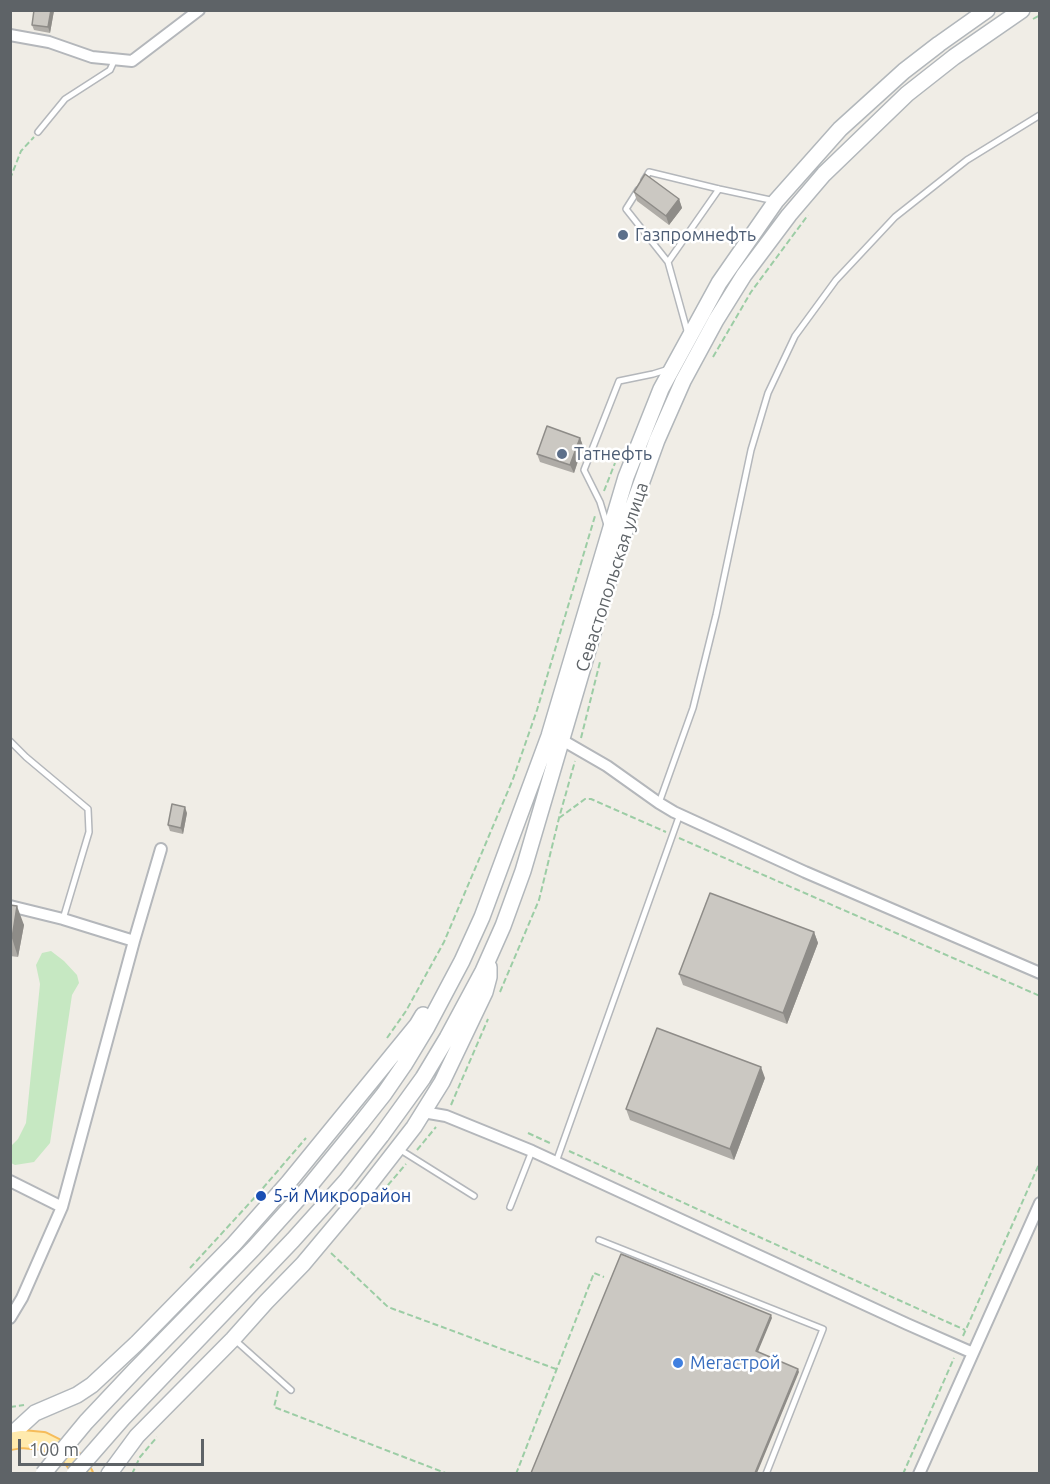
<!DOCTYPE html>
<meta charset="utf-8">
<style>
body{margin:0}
#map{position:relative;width:1050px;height:1484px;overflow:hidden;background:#f0ede6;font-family:Ubuntu,sans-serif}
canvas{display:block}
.frame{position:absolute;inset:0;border:12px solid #5e6367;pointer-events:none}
.scale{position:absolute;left:18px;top:1439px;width:186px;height:27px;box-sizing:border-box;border:3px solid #5e6367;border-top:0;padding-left:8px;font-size:18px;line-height:21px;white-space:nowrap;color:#5e6367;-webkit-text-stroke:4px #fff;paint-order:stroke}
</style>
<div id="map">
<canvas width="1050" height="1484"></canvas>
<div class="frame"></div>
<div class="scale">100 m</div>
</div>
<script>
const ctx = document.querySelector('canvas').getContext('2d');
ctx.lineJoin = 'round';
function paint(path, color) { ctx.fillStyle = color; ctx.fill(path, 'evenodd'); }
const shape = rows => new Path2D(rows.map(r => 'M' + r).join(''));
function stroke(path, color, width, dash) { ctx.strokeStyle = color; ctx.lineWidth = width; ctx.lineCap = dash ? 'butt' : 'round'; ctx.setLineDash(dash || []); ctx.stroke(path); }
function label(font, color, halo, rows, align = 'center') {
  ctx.font = font + ' Ubuntu,sans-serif'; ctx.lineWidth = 5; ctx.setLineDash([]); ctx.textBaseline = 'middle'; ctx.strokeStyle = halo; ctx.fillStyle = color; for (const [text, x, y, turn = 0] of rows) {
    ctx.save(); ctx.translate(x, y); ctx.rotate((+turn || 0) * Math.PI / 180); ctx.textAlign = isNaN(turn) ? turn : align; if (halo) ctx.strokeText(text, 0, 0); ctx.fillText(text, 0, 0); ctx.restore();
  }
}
const green = shape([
 [51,951,64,961,77,975,79,983,72,995,50,1143,34,1162,15,1165,11,1163,11,1146,18,1139,26,1123,40,984,36,965,42,953]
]);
const path = shape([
 [1033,19,1040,15],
 [10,179,21,151,34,137],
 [713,357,751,292,808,215],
 [604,491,615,463],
 [581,738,600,662],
 [559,818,585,799,591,799,666,832],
 [679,838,1040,996],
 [500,992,539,900,559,818,575,761],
 [387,1038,406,1011,444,942,513,779,537,710,595,516],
 [451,1105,488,1019],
 [528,1133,552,1144],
 [417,1150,436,1127],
 [569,1151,965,1330],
 [382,1192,406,1164],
 [331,1253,388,1307,556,1369],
 [190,1268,257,1195,306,1138],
 [963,1336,1040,1162],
 [278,1391,274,1407,448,1474],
 [10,1407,24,1405],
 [132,1474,140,1457,157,1437],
 [516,1474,594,1273,604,1277],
 [903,1474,954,1358]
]);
const lane = shape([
 [38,132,65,99,110,70,115,59],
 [644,180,649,172,719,189,775,201],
 [638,190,626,209,668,262,688,334],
 [668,262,719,189],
 [607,525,600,502,584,470,619,381,653,374,669,369],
 [10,741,26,757,88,809,89,832,63,919],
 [659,803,693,708,716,615,751,450,768,393,795,336,836,280,895,217,967,160,1040,115],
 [399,1149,474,1196],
 [556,1162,680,814],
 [510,1207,532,1151],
 [599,1240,823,1329,766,1474],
 [235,1340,291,1390]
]);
const street = shape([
 [10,35,49,42,92,57,132,61,199,10],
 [562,740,607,766,659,803,674,812,805,872,1040,973],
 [10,906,63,919,134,941],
 [423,1112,446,1116,532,1151,907,1324,973,1353],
 [10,1181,62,1207],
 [10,1318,22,1298,62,1207,134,941,161,849],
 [919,1474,1040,1203]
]);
const secondary = shape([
 [361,1123,384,1094,404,1065,427,1027,462,961,482,917,549,736,626,477,661,389,719,283,776,201,840,129,904,71,939,44,987,10],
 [381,1136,423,1078,447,1038,483,971,503,926,523,871,601,606,632,509,657,440,683,381,716,320,744,275,789,215,824,174,907,94,954,57,1022,10],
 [10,1436,35,1413,77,1395,92,1385,137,1343,234,1244,288,1183,417,1025,423,1015],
 [109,1474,137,1436,233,1339,266,1302,303,1264,365,1190,414,1127,442,1082,485,992,489,977,489,967]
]);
const primary = shape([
 [10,1441,22,1439,43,1441,63,1451,72,1458,84,1474]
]);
const secondaryBridge = shape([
 [43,1474,86,1422,135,1370,254,1248,308,1188,361,1123],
 [74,1474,123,1418,293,1240,346,1181,381,1136]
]);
const wall = shape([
 [34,10,54,10,50,33,34,30,32,25],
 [634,192,679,199,682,208,669,225,637,201],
 [580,438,583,446,574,473,540,462,537,454],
 [187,813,183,834,170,831,168,825],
 [10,905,24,925,18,957,10,956],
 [814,932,818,943,787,1024,683,985,679,974],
 [765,1078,734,1160,630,1120,626,1109]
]);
const shadedWall = shape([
 [51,10,54,11,50,33,48,27],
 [679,199,682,208,669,225,666,216],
 [580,438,583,446,574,473,570,465],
 [185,807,187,813,183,834,181,828],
 [17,906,24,925,18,957,12,938],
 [814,932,818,943,787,1024,783,1013],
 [761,1067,765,1078,734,1160,730,1149],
 [771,1315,772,1318,757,1354,756,1351],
 [798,1369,799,1372,757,1473,755,1473]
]);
const building = shape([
 [34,10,51,10,48,27,32,25,34,10],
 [645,174,679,199,666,216,634,192,645,174],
 [547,426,580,438,570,465,537,454,547,426],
 [172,804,185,807,181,828,168,825,172,804],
 [710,893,814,932,783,1013,679,974,710,893],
 [10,905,17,906,12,938,10,938,10,905],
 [657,1028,761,1067,730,1149,626,1109,657,1028],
 [621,1254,771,1315,756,1351,798,1369,755,1473,531,1473,621,1254]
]);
const markers = [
 [623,235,6,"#5c6f8a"],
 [562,454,6,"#5c6f8a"],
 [261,1196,6,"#1a4fb4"],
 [678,1363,6,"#3f7fe0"]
];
const serviceNames = [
 ["Газпромнефть",635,235],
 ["Татнефть",574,454]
];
const streetNames = [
 ["Севастопольская улица",612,577,-72]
];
const transitNames = [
 ["5-й Микрорайон",273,1196]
];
const shopNames = [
 ["Мегастрой",690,1363]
];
paint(green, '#c6e8c2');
stroke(lane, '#b4b7bb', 8);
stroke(street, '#b4b7bb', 14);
stroke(secondary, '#b2b7bb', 18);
stroke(primary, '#f6bc5a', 20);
stroke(path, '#9ccda5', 2, [6, 3]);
stroke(lane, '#fff', 5);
stroke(street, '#fff', 10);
stroke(secondary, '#fff', 15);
stroke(primary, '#ffeaad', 16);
stroke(secondaryBridge, '#b2b7bb', 18, []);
stroke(secondaryBridge, '#fff', 15);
paint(wall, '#afaca7');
paint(shadedWall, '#8e8c88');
paint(building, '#cbc8c2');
stroke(building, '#8e8c88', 1.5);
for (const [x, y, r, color] of markers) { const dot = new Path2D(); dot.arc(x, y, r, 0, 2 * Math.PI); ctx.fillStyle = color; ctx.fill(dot); stroke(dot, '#fff', 2); }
label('18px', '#4e5e75', '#fff', serviceNames, 'left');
label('18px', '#5e6367', '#fff', streetNames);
label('18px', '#164399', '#fff', transitNames, 'left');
label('18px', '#366cbe', '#fff', shopNames, 'left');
</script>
